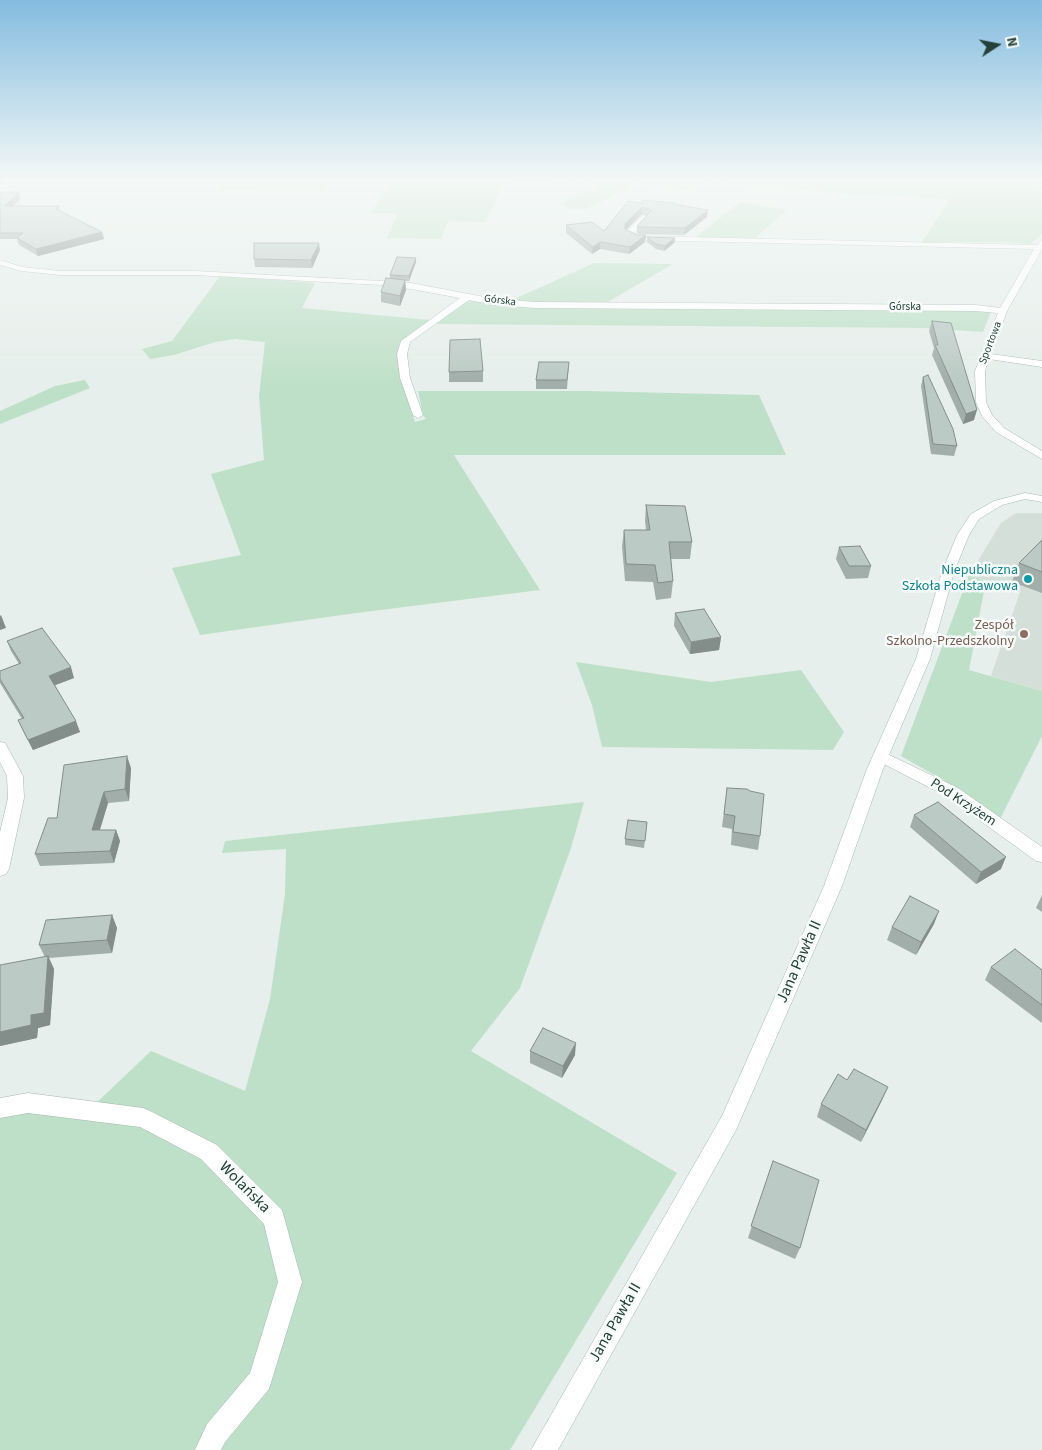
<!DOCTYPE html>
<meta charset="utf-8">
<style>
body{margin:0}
#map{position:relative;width:1042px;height:1450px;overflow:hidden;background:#e6efeb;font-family:"Source Sans 3",sans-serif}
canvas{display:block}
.north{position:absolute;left:972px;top:20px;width:50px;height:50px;-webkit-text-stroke:4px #f7fbf9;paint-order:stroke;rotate:79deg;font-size:14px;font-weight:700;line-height:20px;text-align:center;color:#24423a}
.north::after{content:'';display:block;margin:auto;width:18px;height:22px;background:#24423a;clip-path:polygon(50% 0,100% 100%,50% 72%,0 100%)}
</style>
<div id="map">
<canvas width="1042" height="1450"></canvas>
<div class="north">N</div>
</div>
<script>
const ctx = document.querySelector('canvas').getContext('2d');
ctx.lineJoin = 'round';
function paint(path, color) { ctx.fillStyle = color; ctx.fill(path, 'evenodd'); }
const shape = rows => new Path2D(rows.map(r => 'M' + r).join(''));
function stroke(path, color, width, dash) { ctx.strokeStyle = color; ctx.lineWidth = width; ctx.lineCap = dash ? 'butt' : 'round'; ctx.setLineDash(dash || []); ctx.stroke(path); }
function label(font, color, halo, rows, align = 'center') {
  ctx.font = font + ' "Source Sans 3",sans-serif'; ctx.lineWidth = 5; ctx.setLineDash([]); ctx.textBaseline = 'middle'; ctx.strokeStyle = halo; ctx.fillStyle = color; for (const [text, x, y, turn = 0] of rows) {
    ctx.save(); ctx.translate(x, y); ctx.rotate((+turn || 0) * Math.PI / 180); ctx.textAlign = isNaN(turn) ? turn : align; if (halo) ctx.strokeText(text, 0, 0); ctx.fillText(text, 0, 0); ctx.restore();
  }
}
const built = shape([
 [1016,513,1042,513,1042,691,991,676,1020,592,969,575,1001,523]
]);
const green = shape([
 [225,180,330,180,325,189,220,190],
 [391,180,994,180,1042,186,1042,234,1030,244,1005,242,922,242,949,200,903,196,854,195,703,180,686,190,635,181,617,194,586,209,570,209,563,205,567,199,595,187,598,183,565,180,501,181,495,204,484,222,448,221,441,239,387,238,398,213,371,213],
 [740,202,787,210,754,239,696,237],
 [594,263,673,264,606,303,550,303,510,301],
 [220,276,315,283,302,308,430,320,399,345,403,385,415,422,426,419,423,415,418,391,587,391,759,395,786,455,454,455,540,590,349,614,200,635,172,568,241,555,211,474,264,460,259,396,265,342,235,339,215,342,174,355,150,359,142,349,172,341],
 [475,301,501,305,979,310,991,312,983,332,923,328,436,324,465,302],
 [85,380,90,388,0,424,0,411,55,386],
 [969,575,986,581,969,670,1042,691,1042,736,1000,819,945,781,901,756],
 [576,662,711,682,801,670,844,732,833,750,602,747,592,705],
 [584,802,571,848,520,988,471,1051,677,1173,510,1450,0,1450,0,1112,91,1108,151,1051,245,1091,270,999,285,894,286,849,222,853,225,841]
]);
const street = shape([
 [643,215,650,217,634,233,638,236,1037,245,1042,240,1042,249,1007,311,991,354,1042,361,1042,367,989,359,985,371,986,402,992,415,1004,428,1042,451,1042,459,996,432,982,416,976,402,975,371,998,313,976,311,535,308,495,305,469,300,410,342,407,354,410,378,423,415,418,418,413,415,400,378,397,354,401,341,460,298,411,289,381,285,195,275,60,275,21,271,0,265,0,260,22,267,60,271,195,271,381,281,411,283,495,299,535,302,976,305,1000,308,1034,249,637,240,626,236,626,232,643,215],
 [0,742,5,743,23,776,24,798,9,869,6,874,0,876,0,832,8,798,7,776,0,762,0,742],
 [881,751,958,788,1042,847,1042,862,1036,861,946,796,876,760,873,756,876,752,881,751],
 [28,1093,143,1108,150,1111,217,1145,282,1210,302,1282,269,1389,225,1442,221,1450,195,1450,207,1424,250,1373,278,1282,264,1224,201,1159,140,1127,28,1113,0,1118,0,1098,28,1093]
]);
const secondary = shape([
 [1025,493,1042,496,1042,502,1025,499,1002,505,979,519,969,535,954,572,930,659,883,769,842,886,736,1130,558,1450,531,1450,722,1116,824,886,867,769,916,659,942,572,957,535,971,514,994,501,1025,493]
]);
const wall = shape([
 [0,192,19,192,20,199,13,206,59,206,60,212,102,232,104,239,38,256,19,245,17,239,0,239],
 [641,203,674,203,674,204,707,217,684,235,639,234,637,233,637,226,647,216,642,214,626,230,637,235,646,235,645,242,629,254,600,249,592,254,566,233,566,225,604,231],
 [647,237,675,238,674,243,664,251,656,249,647,242],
 [320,250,312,268,255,267,254,259],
 [416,262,409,281,405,281,406,290,400,306,381,302,381,292,390,278,390,275],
 [932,321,974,420,963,424,932,355,934,348,929,331],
 [569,362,567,389,536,389,536,380],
 [483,371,483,382,449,382,449,372],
 [923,377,957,446,954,456,931,454,921,386],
 [646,505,692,542,690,559,671,559,673,581,671,598,656,600,653,582,625,581,622,546,624,530,646,530,645,521],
 [1042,540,1042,593,1012,582,1019,563],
 [839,547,871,566,868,578,846,579,836,559],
 [675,613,721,637,719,650,690,654,674,626],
 [7,641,74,678,55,685,80,732,33,750,23,731,18,720,22,719,0,683,0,671,19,664,11,651],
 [131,768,129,801,108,803,100,830,116,830,120,841,114,863,40,866,35,854,57,818],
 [727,788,760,836,758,850,731,845,732,829,722,827],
 [914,815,1001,869,976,884,910,827],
 [647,822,644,848,625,845,625,839],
 [1042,895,1042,912,1036,908],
 [112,915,117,928,112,953,49,958,54,969,50,1025,38,1028,37,1038,0,1046,45,957,39,945],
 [934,924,916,955,887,940,892,927],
 [991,967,1042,970,1042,1023,985,980],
 [530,1051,575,1055,562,1078,530,1063],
 [847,1080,888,1087,882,1100,861,1142,817,1117,821,1104],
 [773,1161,800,1248,795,1259,748,1238]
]);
const shadedWall = shape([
 [0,180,7,180,7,181,0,186],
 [19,192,20,199,7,212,5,206],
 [642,207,642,214,625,231,625,224],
 [708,210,707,217,684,235,685,228],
 [102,232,104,239,38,256,36,249],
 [646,235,645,242,629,254,630,247],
 [675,238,674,243,664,251,665,246],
 [600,242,600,249,592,254,593,247],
 [319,243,320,250,312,268,311,260],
 [416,258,416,262,409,281,409,276],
 [405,280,406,290,400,306,400,296],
 [977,410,974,420,963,424,966,414],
 [1,615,6,628,0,630,0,616],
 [721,637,719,650,690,654,691,642],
 [71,667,74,678,53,686,49,676],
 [76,721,80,732,33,750,28,740],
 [127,756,131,768,129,801,125,789],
 [104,792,108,803,96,842,92,830],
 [116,830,120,841,114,863,110,851],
 [1006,857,1001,869,976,884,981,872],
 [939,911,934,924,916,955,921,942],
 [112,915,117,928,112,953,107,940],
 [48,956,54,969,50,1025,38,1028,37,1038,0,1046,0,1032,31,1015],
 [576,1043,575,1055,562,1078,563,1066],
 [888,1087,882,1100,861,1142,866,1130]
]);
const building = shape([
 [0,192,19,192,5,206,59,206,56,209,102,232,36,249,17,238,23,233,0,233,0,192],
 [643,200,674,203,673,204,708,210,685,228,639,227,637,226,652,210,642,207,625,224,625,229,637,235,646,235,630,247,600,242,593,247,566,225,592,222,604,231,628,201,641,203,643,200],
 [647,237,675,238,665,246,656,244,647,237],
 [254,243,319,243,311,260,254,259,254,243],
 [397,257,416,258,409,276,390,275,397,257],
 [386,278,405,280,400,296,381,292,386,278],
 [932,321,951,323,977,410,966,414,935,345,938,345,932,321],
 [480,339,483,371,449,372,450,340,480,339],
 [539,362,569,362,567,380,536,380,539,362],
 [928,375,953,429,957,446,933,444,923,377,928,375],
 [646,505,685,506,692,542,669,542,673,581,658,583,655,565,626,564,624,530,650,530,646,505],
 [1042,540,1042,572,1019,563,1042,540],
 [860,546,871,566,849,566,839,547,860,546],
 [704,609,721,637,691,642,675,613,704,609],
 [42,628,71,667,49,676,76,721,28,740,18,720,24,718,0,679,0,671,21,663,7,641,42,628],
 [127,756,125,789,104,792,92,830,116,830,110,851,35,854,48,818,57,818,64,765,127,756],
 [727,788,747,789,750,791,764,794,760,836,733,832,735,816,724,814,727,788],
 [938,802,1006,857,981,872,914,815,938,802],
 [628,820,647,822,645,841,625,839,628,820],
 [910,896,939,911,921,942,892,927,910,896],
 [112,915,107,940,39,945,46,920,112,915],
 [1015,949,1042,970,1042,1005,991,967,1015,949],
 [48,956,44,1013,31,1015,31,1025,0,1032,0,965,48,956],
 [543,1028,576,1043,563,1066,530,1051,543,1028],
 [854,1069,888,1087,866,1130,821,1104,838,1074,847,1080,854,1069],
 [773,1161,819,1180,800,1248,751,1226,773,1161]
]);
const markers = [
 [1028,579,5,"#0f9aa8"],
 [1024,634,5,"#8d6e63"]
];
const farStreetnames = [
 ["Górska",500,301,7],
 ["Górska",905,308],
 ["Sportowa",991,343,-69]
];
const cultureNames = [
 ["Niepubliczna",1018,571],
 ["Szkoła Podstawowa",1018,587]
];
const educationNames = [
 ["Zespół",1014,626],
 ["Szkolno-Przedszkolny",1014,642]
];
const streetNames = [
 ["Pod Krzyżem",963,803,33]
];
const nearStreetnames = [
 ["Jana Pawła II",800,962,-66],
 ["Wolańska",244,1188,45],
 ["Jana Pawła II",616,1323,-60]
];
paint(built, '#d4dfda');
paint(green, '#bfe0c8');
stroke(street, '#a8b8b2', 1);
stroke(secondary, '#a4bbb3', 1);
paint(street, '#fff');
paint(secondary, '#fff');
paint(wall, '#a1aea9');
paint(shadedWall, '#838d89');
paint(building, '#bbcac4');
stroke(building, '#838d89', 1);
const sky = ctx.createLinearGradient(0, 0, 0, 383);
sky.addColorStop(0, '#84bce0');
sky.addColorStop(0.47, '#f4f8f6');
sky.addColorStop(1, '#f4f8f600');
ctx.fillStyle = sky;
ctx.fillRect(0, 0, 1042, 383);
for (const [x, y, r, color] of markers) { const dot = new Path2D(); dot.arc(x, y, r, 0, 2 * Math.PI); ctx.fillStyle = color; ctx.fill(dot); stroke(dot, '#f7fbf9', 2); }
label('11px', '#24423a', '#f7fbf9', farStreetnames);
label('14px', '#0d838f', '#f7fbf9', cultureNames, 'right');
label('14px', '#785e54', '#f7fbf9', educationNames, 'right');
label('14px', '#24423a', '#f7fbf9', streetNames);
label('16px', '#24423a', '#f7fbf9', nearStreetnames);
</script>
